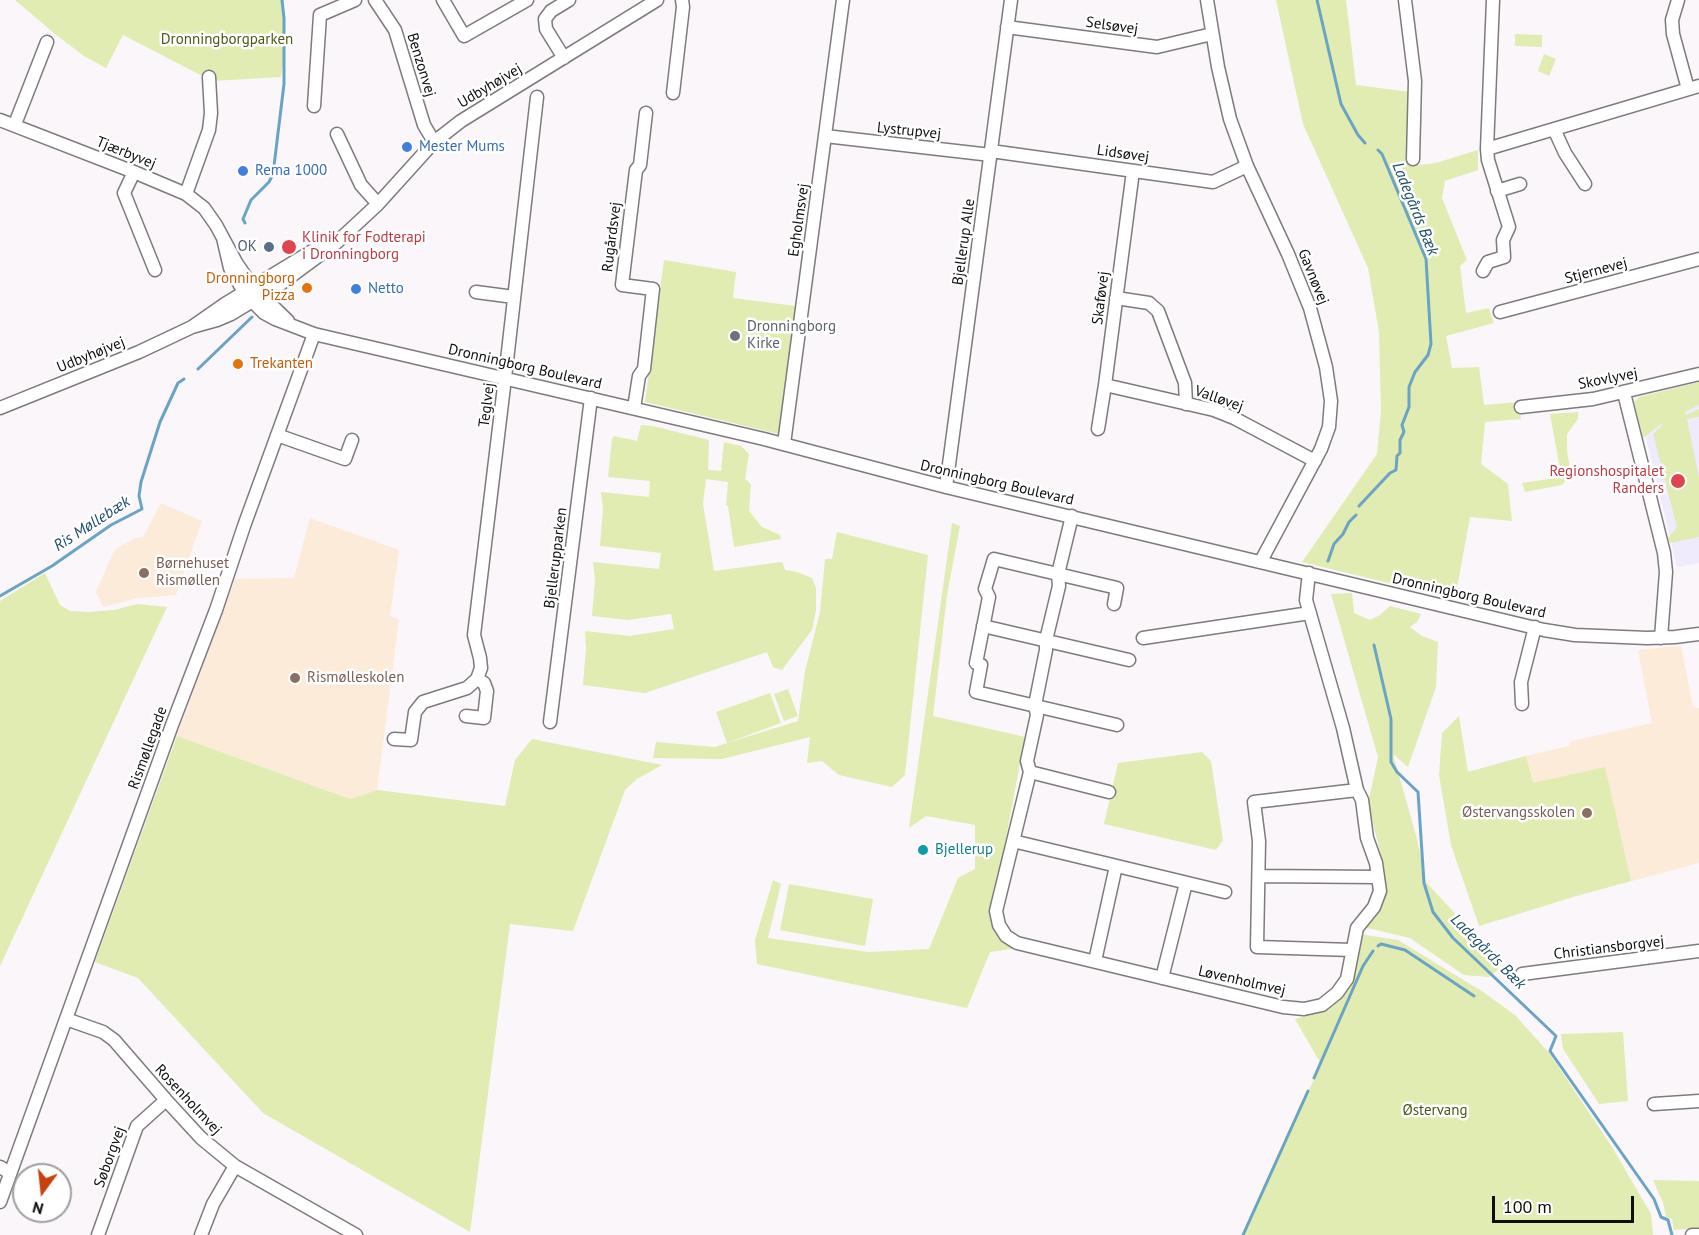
<!DOCTYPE html>
<meta charset="utf-8">
<style>
body{margin:0}
#map{position:relative;width:1699px;height:1235px;overflow:hidden;background:#faf6fa;font-family:"PT Sans",sans-serif}
canvas{display:block}
.north{position:absolute;left:12px;top:1163px;width:60px;height:60px;box-sizing:border-box;background:#fff;border:2px solid #9f9f9f;border-radius:50%;rotate:195deg;font-size:16px;font-weight:700;line-height:24px;text-align:center;color:#0f0e0f}
.north::after{content:'';display:block;margin:auto;width:21px;height:27px;background:#c9420c;clip-path:polygon(50% 0,100% 100%,50% 72%,0 100%)}
.scale{position:absolute;left:1492px;top:1196px;width:142px;height:27px;box-sizing:border-box;border:3px solid #0f0e0f;border-top:0;padding-left:8px;font-size:18px;line-height:21px;white-space:nowrap;color:#0f0e0f;-webkit-text-stroke:4px #fff;paint-order:stroke}
</style>
<div id="map">
<canvas width="1699" height="1235"></canvas>
<div class="north">N</div>
<div class="scale">100 m</div>
</div>
<script>
const ctx = document.querySelector('canvas').getContext('2d');
ctx.lineJoin = 'round';
function paint(path, color) { ctx.fillStyle = color; ctx.fill(path, 'evenodd'); }
const shape = rows => new Path2D(rows.map(r => 'M' + r).join(''));
function stroke(path, color, width, dash) { ctx.strokeStyle = color; ctx.lineWidth = width; ctx.lineCap = dash ? 'butt' : 'round'; ctx.setLineDash(dash || []); ctx.stroke(path); }
function label(font, color, halo, rows, align = 'center') {
  ctx.font = font + ' "PT Sans",sans-serif'; ctx.lineWidth = 5; ctx.setLineDash([]); ctx.textBaseline = 'middle'; ctx.strokeStyle = halo; ctx.fillStyle = color; for (const [text, x, y, turn = 0] of rows) {
    ctx.save(); ctx.translate(x, y); ctx.rotate((+turn || 0) * Math.PI / 180); ctx.textAlign = isNaN(turn) ? turn : align; if (halo) ctx.strokeText(text, 0, 0); ctx.fillText(text, 0, 0); ctx.restore();
  }
}
const education = shape([
 [161,503,202,521,176,595,138,598,103,607,96,592,113,553,117,548,124,544,136,538,143,537],
 [310,518,399,550,390,616,399,619,377,790,350,799,177,736,235,579,294,578],
 [1681,646,1693,707,1699,708,1699,863,1576,896,1500,920,1467,772,1526,756,1569,746,1572,741,1652,723,1638,650]
]);
const medical = shape([
 [1699,385,1699,563,1677,567,1637,400]
]);
const green = shape([
 [15,0,282,0,286,45,281,77,212,81,123,35,106,68,84,56,55,34],
 [1276,0,1346,0,1356,85,1410,92,1410,166,1436,163,1478,150,1478,170,1445,181,1442,198,1467,260,1460,266,1466,313,1489,308,1494,323,1446,336,1452,368,1479,367,1484,405,1519,402,1521,419,1485,422,1481,464,1508,484,1512,521,1470,517,1455,599,1302,562,1377,454,1381,411,1379,332,1368,268,1303,124],
 [1515,34,1542,35,1542,47,1515,46],
 [1544,54,1556,59,1549,76,1538,71],
 [664,260,736,272,733,298,796,306,779,434,645,402],
 [1699,382,1699,405,1685,412,1686,415,1699,409,1699,417,1687,419,1699,478,1699,537,1670,543,1668,538,1677,527,1653,434,1663,425,1661,424,1643,438,1634,402,1639,397],
 [1578,412,1578,419,1567,434,1567,451,1571,474,1562,485,1525,492,1522,483,1556,478,1561,475,1550,414],
 [641,425,653,426,709,440,708,470,721,471,724,442,741,446,749,454,745,479,751,484,749,511,762,527,780,535,781,539,734,547,728,506,726,506,728,482,706,479,703,504,714,571,782,562,785,570,797,572,812,578,816,588,816,610,812,630,782,670,773,667,767,652,645,693,583,685,586,648,585,631,630,636,674,629,671,614,628,620,592,616,595,579,593,562,659,569,661,553,600,546,603,509,601,492,649,497,650,481,608,477,612,439,614,436,637,441],
 [952,523,960,526,947,595,933,716,1025,737,992,912,1017,948,990,952,967,1008,757,964,755,940,773,880,781,884,768,938,868,952,929,949,958,878,975,869,975,825,926,816,909,828],
 [837,532,928,555,905,775,892,787,839,775,822,761,807,763,810,737,722,759,653,758,656,742,715,747,727,743,716,712,770,693,781,723,727,743,798,721,805,671,820,612,825,559,832,559],
 [45,573,60,605,70,611,88,612,114,610,137,604,167,607,0,966,0,601],
 [1352,593,1354,613,1370,620,1380,615,1390,606,1421,614,1417,622,1410,627,1422,636,1438,642,1436,687,1408,767,1393,754,1417,839,1426,882,1496,958,1498,970,1489,977,1464,975,1410,938,1363,927,1384,895,1382,859,1368,804,1378,757,1331,594],
 [788,689,798,716,784,721,774,694],
 [1459,716,1468,772,1526,756,1533,783,1605,767,1631,881,1576,896,1479,926,1451,845,1439,775,1442,733],
 [177,736,350,799,377,790,505,806,515,760,532,739,662,765,637,779,625,790,573,931,510,924,470,1232,263,1113,138,978,95,962],
 [1202,752,1211,761,1223,840,1216,850,1104,824,1118,763],
 [789,884,873,899,865,946,780,930],
 [1359,934,1398,940,1483,992,1515,1015,1550,1054,1612,1147,1651,1214,1653,1235,1242,1235,1321,1064,1295,1019,1324,1011,1340,999,1352,982],
 [1623,1032,1628,1101,1599,1104,1563,1049,1561,1034],
 [1653,1180,1699,1181,1699,1228,1674,1230,1672,1219,1666,1217,1663,1203]
]);
const stream = shape([
 [1317,0,1341,104,1358,135,1365,143],
 [245,223,243,219,251,200,269,182,273,174,284,84,284,18,282,0],
 [198,369,252,317],
 [1359,506,1390,473,1396,470,1397,456,1400,453,1400,440,1404,432,1402,425,1409,407,1409,387,1415,372,1428,355,1431,344,1426,259,1382,154,1378,150],
 [1328,561,1334,544,1343,534,1349,522,1356,515],
 [0,596,52,566,111,525,142,509,139,496,141,482,160,422,178,383,184,379],
 [1374,645,1391,719,1391,762,1397,772,1418,792,1424,883,1433,912,1453,938,1556,1036,1550,1051,1654,1199,1661,1217,1668,1220,1672,1235],
 [1378,946,1381,944,1405,950,1474,996],
 [1314,1078,1363,966,1373,951],
 [1243,1235,1308,1091]
]);
const minor = shape([
 [375,0,395,30,424,125,434,142],
 [443,0,464,36,527,0],
 [1207,0,1218,67,1230,119,1247,166,1288,254,1310,308,1326,367,1331,401,1329,427,1321,449,1261,561],
 [1405,0,1415,81,1413,159],
 [1678,0,1672,20,1673,34,1688,89],
 [1007,27,1157,47,1212,34],
 [564,58,546,29,545,19,551,11,569,0],
 [673,93,683,7,682,0],
 [314,106,320,15,355,0],
 [0,120,134,172,186,194,204,208,216,225,237,264,253,287,288,321],
 [15,124,47,42],
 [1554,129,1565,153,1585,184],
 [337,134,361,185,378,204],
 [825,136,991,155],
 [1487,149,1493,0],
 [991,151,1213,182,1247,166],
 [134,172,124,193,155,270],
 [1497,191,1520,184],
 [186,194,209,130,211,113,209,77],
 [223,238,230,268,244,292,252,301,264,313,275,319,314,334,764,439,946,487,1544,630,1575,635,1647,638,1675,637,1699,634],
 [1483,271,1488,262,1504,257,1503,240,1509,227,1488,160,1487,149,1699,86],
 [476,292,514,297],
 [1116,298,1149,303,1158,311,1185,383,1186,404],
 [1500,312,1699,259],
 [192,327,217,320,231,314,282,283,336,243,378,204,434,142,461,121,657,0],
 [1105,385,1214,410,1234,418,1315,461],
 [1624,393,1664,553,1666,572,1661,638],
 [1521,407,1593,399,1699,374],
 [0,408,139,352,192,327,225,304,327,242],
 [634,408,639,376,644,369,653,289,622,285,636,170,640,165,646,113],
 [1098,429,1105,385,1133,171],
 [277,435,345,459,352,440],
 [784,444,843,0],
 [946,487,1011,0],
 [1072,516,1058,574,1059,586,1046,640,1046,650,1035,705,1037,715,1027,761,1030,772,996,911,999,925,1006,936,1017,943,1283,1007,1304,1009,1322,1005,1337,993,1347,979,1357,928,1374,907,1380,891,1376,863,1367,838,1362,800,1357,790,1343,728,1306,600,1309,573],
 [1114,604,1117,588,994,559,985,589,989,597,976,663,981,665,976,692,1117,725],
 [983,626,1129,660],
 [1143,638,1310,613],
 [1522,704,1521,682,1535,627],
 [466,716,484,718,487,691,484,683,477,679],
 [550,722,591,398],
 [394,739,411,740,415,712,423,702,467,688,477,679,481,668,480,658,474,635,505,378,537,97],
 [1030,772,1109,792],
 [1013,841,1225,892],
 [1259,876,1378,877],
 [1352,950,1257,947,1259,841,1254,802,1357,790],
 [1095,961,1116,866],
 [1522,974,1699,951],
 [1162,978,1186,883],
 [66,1019,103,1032,114,1040,166,1100,201,1138,235,1166,356,1235],
 [1654,1104,1699,1101],
 [0,1167,10,1173],
 [0,1202,172,725,216,610,244,526,314,334],
 [98,1235,137,1126,166,1100],
 [201,1235,213,1204,235,1166],
 [1692,1235,1699,1235]
]);
const markers = [
 [407,147,6,"#3f7fe0"],
 [243,171,6,"#3f7fe0"],
 [269,247,6,"#5c6f8a"],
 [289,247,8,"#e0444e"],
 [307,288,6,"#e8710a"],
 [356,289,6,"#3f7fe0"],
 [735,336,6,"#6b7280"],
 [238,364,6,"#e8710a"],
 [1678,481,8,"#e0444e"],
 [144,573,6,"#8d6e63"],
 [295,678,6,"#8d6e63"],
 [1587,813,6,"#8d6e63"],
 [923,850,6,"#0f9aa8"]
];
const streetNames = [
 ["Selsøvej",1112,26,8],
 ["Benzonvej",421,65,73],
 ["Udbyhøjvej",490,86,-31],
 ["Lystrupvej",909,131,6],
 ["Tjærbyvej",126,153,22],
 ["Lidsøvej",1123,154,8],
 ["Egholmsvej",799,220,-82],
 ["Rugårdsvej",612,237,-83],
 ["Bjellerup Alle",964,242,-82],
 ["Stjernevej",1596,271,-15],
 ["Gavnøvej",1313,277,68],
 ["Skaføvej",1101,298,-83],
 ["Udbyhøjvej",91,355,-22],
 ["Dronningborg Boulevard",525,367,13],
 ["Skovlyvej",1608,379,-11],
 ["Valløvej",1219,399,19],
 ["Teglvej",487,405,-83],
 ["Dronningborg Boulevard",997,483,13],
 ["Bjellerupparken",556,558,-83],
 ["Dronningborg Boulevard",1469,596,13],
 ["Rismøllegade",148,748,-70],
 ["Christiansborgvej",1609,948,-7],
 ["Løvenholmvej",1242,981,13],
 ["Rosenholmvej",188,1100,47],
 ["Søborgvej",110,1157,-70]
];
const parkNames = [
 ["Dronningborgparken",227,40],
 ["Østervang",1435,1111]
];
const shopNames = [
 ["Mester Mums",419,147],
 ["Rema 1000",255,171],
 ["Netto",368,289]
];
const healthNames = [
 ["Klinik for Fodterapi",302,238],
 ["i Dronningborg",302,255],
 ["Regionshospitalet",1664,472,"right"],
 ["Randers",1664,489,"right"]
];
const serviceNames = [
 ["OK",257,247]
];
const foodNames = [
 ["Dronningborg",295,279],
 ["Pizza",295,296],
 ["Trekanten",250,364,"left"]
];
const worshipNames = [
 ["Dronningborg",747,327],
 ["Kirke",747,344]
];
const educationNames = [
 ["Børnehuset",156,564],
 ["Rismøllen",156,581],
 ["Rismølleskolen",307,678],
 ["Østervangsskolen",1575,813,"right"]
];
const cultureNames = [
 ["Bjellerup",935,850]
];
const waterNames = [
 ["Ladegårds Bæk",1415,209,68],
 ["Ris Møllebæk",92,524,-33],
 ["Ladegårds Bæk",1488,952,45]
];
paint(education, '#fbebd8');
paint(medical, '#efebfc');
paint(green, '#e1ecb2');
stroke(stream, '#69a4c5', 3);
stroke(minor, '#7e7a7e', 15);
stroke(minor, '#fff', 12);
for (const [x, y, r, color] of markers) { const dot = new Path2D(); dot.arc(x, y, r, 0, 2 * Math.PI); ctx.fillStyle = color; ctx.fill(dot); stroke(dot, '#fff', 2); }
label('15px', '#0f0e0f', '#fff', streetNames);
label('15px', '#4f5817', '#fff', parkNames);
label('15px', '#366cbe', '#fff', shopNames, 'left');
label('15px', '#be3a42', '#fff', healthNames, 'left');
label('15px', '#4e5e75', '#fff', serviceNames, 'right');
label('15px', '#c56008', '#fff', foodNames, 'right');
label('15px', '#5b616d', '#fff', worshipNames, 'left');
label('15px', '#785e54', '#fff', educationNames, 'left');
label('15px', '#0d838f', '#fff', cultureNames, 'left');
label('italic 16px', '#204f68', '#fff', waterNames);
</script>
